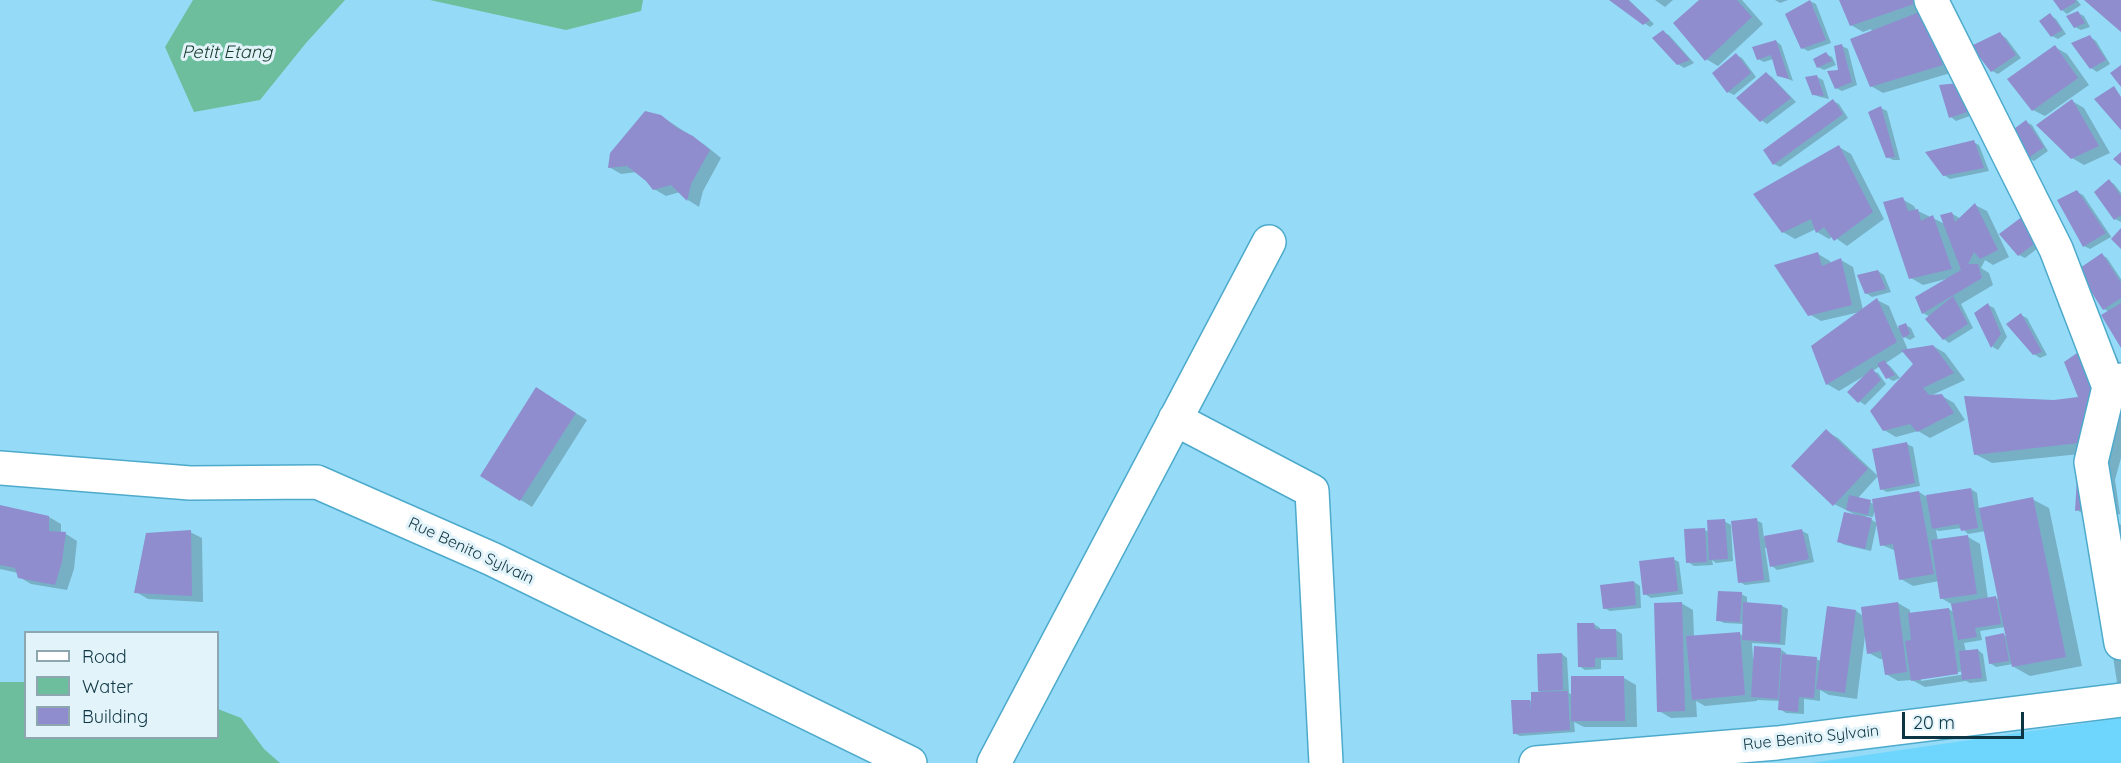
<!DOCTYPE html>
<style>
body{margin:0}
#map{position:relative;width:2121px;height:763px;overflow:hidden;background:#95dbf7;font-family:Quicksand,sans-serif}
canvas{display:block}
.legend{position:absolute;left:24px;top:631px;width:195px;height:108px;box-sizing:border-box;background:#e3f3fa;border:2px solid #8da7b1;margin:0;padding:8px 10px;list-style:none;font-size:18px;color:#0d3543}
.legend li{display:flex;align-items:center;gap:12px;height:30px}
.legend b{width:30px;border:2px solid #8da7b1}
.scale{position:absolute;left:1902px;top:712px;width:122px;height:27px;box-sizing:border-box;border:3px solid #0d3543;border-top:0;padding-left:8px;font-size:18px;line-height:21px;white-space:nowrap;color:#0d3543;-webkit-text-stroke:4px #e3f3fa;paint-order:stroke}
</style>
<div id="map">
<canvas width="2121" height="763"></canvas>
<ul class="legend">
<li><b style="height:8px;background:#fff"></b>Road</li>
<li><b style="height:16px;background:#6dbe9c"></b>Water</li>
<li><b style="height:16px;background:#8f8dce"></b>Building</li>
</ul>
<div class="scale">20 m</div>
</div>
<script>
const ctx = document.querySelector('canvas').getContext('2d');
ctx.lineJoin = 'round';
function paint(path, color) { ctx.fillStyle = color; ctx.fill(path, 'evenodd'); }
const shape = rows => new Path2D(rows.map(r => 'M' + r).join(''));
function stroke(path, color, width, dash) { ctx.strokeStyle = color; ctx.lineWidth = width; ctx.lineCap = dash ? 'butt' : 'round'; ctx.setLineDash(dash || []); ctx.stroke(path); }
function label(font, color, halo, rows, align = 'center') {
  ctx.font = font + ' Quicksand,sans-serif'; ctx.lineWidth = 6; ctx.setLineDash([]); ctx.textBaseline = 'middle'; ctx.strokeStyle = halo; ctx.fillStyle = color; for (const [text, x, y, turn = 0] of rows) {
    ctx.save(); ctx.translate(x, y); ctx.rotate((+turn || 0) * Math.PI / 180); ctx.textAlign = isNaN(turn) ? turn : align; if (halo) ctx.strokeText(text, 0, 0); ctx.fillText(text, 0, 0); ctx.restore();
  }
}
const built = shape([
 [2121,718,2121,763,1811,763]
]);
const water = shape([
 [193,0,345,0,306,43,260,100,194,112,165,47],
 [430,0,643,0,641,11,566,30],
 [0,682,25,682,26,738,218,738,218,709,241,718,264,749,280,763,0,763]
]);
const shadow = shape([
 [1611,0,1629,0,1654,24,1650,27],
 [1655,0,1673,0,1665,7],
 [1701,0,1742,0,1763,24,1718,66,1706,59],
 [1775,0,1788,0,1780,3],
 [1841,0,1927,0,1954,72,1883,93,1871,86,1872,32,1871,29,1863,32,1851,25],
 [2055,0,2077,0,2081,5,2067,14,2062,10],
 [1810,1,1816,4,1831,43,1808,51,1802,48],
 [2078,13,2084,16,2090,27,2081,30,2075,27],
 [2050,15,2056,19,2066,34,2058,39,2052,36],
 [1663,32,1669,35,1694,63,1684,68,1678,64],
 [2000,34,2006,38,2021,58,1998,74,1992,71],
 [2090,37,2096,41,2110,64,2097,72,2091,68],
 [1776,41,1781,45,1793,81,1778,75,1773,59,1764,62,1758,59],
 [1842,46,1848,49,1857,85,1842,91,1836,88,1840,71],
 [2055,47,2067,54,2089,85,2045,116,2033,110],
 [1826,54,1832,57,1836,65,1824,70,1818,67],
 [1736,55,1742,58,1756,77,1734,95,1728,92],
 [1766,74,1772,77,1796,102,1767,124,1761,120],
 [1817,77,1823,80,1829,99,1820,97,1813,94],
 [1940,86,1975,114,1956,121,1951,117],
 [1833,101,1839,104,1848,118,1780,167,1774,164],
 [2072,101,2084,108,2110,153,2084,165,2072,158],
 [1881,108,1887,111,1900,160,1893,160,1887,157],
 [661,116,705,145,721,158,703,191,699,207,688,200,680,192,666,196,654,189,637,172,621,174,609,167],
 [2026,122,2032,125,2048,151,2034,161,2028,158],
 [1973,142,1979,145,1989,171,1950,179,1944,175],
 [1839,147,1851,154,1884,219,1847,246,1833,236,1829,239,1817,232,1816,229,1795,239,1783,232],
 [2109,181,2114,184,2121,193,2121,222,2115,219],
 [2077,192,2083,195,2112,238,2111,237,2090,249,2084,246],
 [1902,199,1914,206,1916,210,1945,224,1951,213,1961,219,1975,205,1987,211,2009,257,1993,265,1985,260,1981,268,1989,273,1993,285,1961,304,1973,328,1949,343,1944,339,1930,317,1923,313,1946,279,1923,285,1911,278],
 [2002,234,2046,242,2025,258,2019,255],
 [1818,254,1830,261,1831,264,1841,260,1853,267,1863,310,1877,300,1889,306,1898,328,1906,325,1911,328,1915,337,1910,340,1902,336,1908,350,1933,346,1945,353,1965,380,1930,396,1942,396,1954,403,1965,420,1930,438,1918,431,1896,437,1884,430,1915,364,1904,351,1886,363,1890,366,1900,378,1893,381,1888,378,1880,366,1873,371,1878,373,1886,384,1865,405,1859,401,1864,376,1839,391,1827,384,1813,346,1860,312,1821,321,1809,314],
 [2102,255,2107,258,2121,279,2121,345,2109,312,2104,309],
 [1878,271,1884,275,1891,292,1872,297,1866,293],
 [1988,305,1994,308,2007,337,1998,350,1993,347,1976,314],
 [2096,313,2121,366,2121,458,2115,480,2120,514,2093,520,2077,510,2080,454,1992,463,1975,454,2054,402,2080,399,2086,348],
 [2021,315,2027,318,2047,355,2040,358,2034,354],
 [548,396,587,420,532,507,482,476],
 [1826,431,1838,438,1878,476,1858,498,1874,504,1919,492,1927,497,1971,489,1977,493,1979,509,2032,499,2049,508,2082,666,2030,676,2014,667,2013,664,1996,667,1990,663,2004,635,2007,637,2005,627,1980,631,1982,640,1964,643,1966,652,1978,650,1983,654,1987,681,1970,683,1966,681,1925,687,1912,680,1898,681,1886,674,1883,659,1880,659,1869,653,1865,636,1857,699,1829,695,1820,690,1820,701,1804,699,1804,714,1786,713,1780,709,1780,701,1757,700,1757,701,1705,706,1696,701,1697,717,1671,718,1659,711,1681,603,1693,610,1694,637,1739,633,1743,636,1744,624,1724,623,1718,620,1741,594,1747,597,1747,604,1782,606,1788,609,1785,645,1752,643,1753,659,1780,649,1786,653,1786,656,1816,659,1821,661,1856,611,1863,616,1898,603,1910,610,1910,615,1949,609,1955,613,1953,605,1941,598,1939,581,1913,586,1901,579,1896,551,1882,545,1875,509,1873,517,1865,516,1877,523,1871,551,1845,545,1839,542,1858,516,1834,504],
 [1962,528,1968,534,1986,531,2000,600,1996,598,1988,599,1980,544,1968,537,1938,541,1936,530,1939,531],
 [1965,671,1966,674,1921,681,1921,678],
 [1907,444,1913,447,1920,486,1887,492,1881,489],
 [0,508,49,517,61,524,61,533,66,534,77,541,74,569,67,590,31,584,19,577,18,573,0,569],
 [1756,520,1762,523,1764,538,1802,531,1808,534,1814,562,1777,570,1772,566,1768,548,1765,548,1770,582,1745,585,1740,582],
 [1724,521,1731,525,1733,561,1716,563,1712,560,1713,565,1694,566,1688,562,1705,530,1709,532],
 [2114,521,2121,525,2121,690,2118,688,2092,525],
 [190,532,202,538,203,602,148,599,136,592],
 [1673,559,1679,562,1683,594,1651,598,1645,594],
 [1634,582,1640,586,1641,608,1610,611,1604,608],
 [1594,624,1600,628,1600,630,1616,630,1622,634,1623,660,1601,660,1601,669,1585,670,1579,666],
 [1562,654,1567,658,1569,693,1572,695,1572,678,1624,678,1636,685,1637,727,1584,727,1574,722,1575,732,1520,736,1514,733,1513,702,1533,701,1539,693,1538,655]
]);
const building = shape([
 [1609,0,1628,0,1650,20,1643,25],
 [1699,0,1737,0,1752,17,1705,61,1673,23],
 [1810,0,1826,40,1801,49,1785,14],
 [1839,0,1919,0,1920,2,1850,26],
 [2053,0,2075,0,2076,2,2061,11],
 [2084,0,2121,0,2121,32],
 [1922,11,1943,65,1870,87,1850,39],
 [2078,11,2085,23,2074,28,2066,16],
 [2050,13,2062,30,2051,37,2039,21],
 [1663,30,1690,60,1677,65,1652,38],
 [2000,32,2016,55,1991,72,1971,46],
 [2090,35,2106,60,2090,69,2071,43],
 [1776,40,1789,79,1777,76,1771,55,1757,60,1752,47],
 [1842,44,1852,82,1835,89,1827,71,1838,70,1834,46],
 [2055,45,2078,78,2032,111,2007,79],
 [1826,52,1832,61,1817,68,1813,59],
 [1736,53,1751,73,1727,93,1712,73],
 [2121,65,2121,87,2110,73],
 [1766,72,1791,98,1760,122,1736,98],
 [1817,75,1824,96,1812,95,1805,77],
 [1959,83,1970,111,1949,118,1939,85],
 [2114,86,2121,97,2121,130,2094,99],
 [1833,99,1843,114,1773,165,1763,150],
 [2072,99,2099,146,2071,159,2036,125],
 [1881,106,1895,157,1886,158,1868,112],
 [645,111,661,115,677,128,693,136,710,150,691,184,687,201,671,185,653,190,646,181,627,166,608,168,610,153],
 [2026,120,2044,147,2027,159,2007,134],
 [1974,140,1984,168,1943,176,1925,152],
 [1839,145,1873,212,1834,241,1824,227,1816,233,1811,219,1782,233,1753,194],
 [2121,152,2121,166,2113,159],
 [2109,179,2121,196,2121,215,2114,220,2094,192],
 [2077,190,2106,233,2083,247,2057,200],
 [1903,197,1908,211,1918,209,1921,221,1933,215,1952,269,1909,279,1883,202],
 [1975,203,1998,250,1980,259,1974,252,1968,264,1978,264,1982,278,1922,314,1915,297,1961,270,1940,215,1952,212,1955,222],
 [2027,213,2041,239,2018,256,1999,234],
 [2121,228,2121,249,2111,239],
 [1818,252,1822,266,1841,258,1852,305,1808,316,1774,265],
 [2102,253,2121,283,2121,298,2103,310,2077,270],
 [1878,270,1886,289,1865,294,1857,275],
 [1953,296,1968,324,1943,340,1925,319],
 [1877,298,1897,342,1826,385,1811,346],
 [2079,301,2113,373,2121,368,2121,417,2108,437,2104,505,2075,511,2079,443,1974,455,1964,396,2054,400,2078,397,2064,362,2090,344,2077,345,2058,305],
 [1988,303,2001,334,1991,348,1974,313],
 [2121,303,2121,348,2101,315],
 [2021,313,2042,352,2033,355,2006,324],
 [1906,323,1910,334,1903,338,1898,326],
 [1933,345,1954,373,1923,388,1929,395,1942,394,1954,413,1917,432,1910,424,1883,431,1870,411,1913,364,1901,350],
 [1884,360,1895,375,1886,379,1877,364],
 [1872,368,1881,380,1858,403,1847,392],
 [536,387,576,413,520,501,480,476],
 [1826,429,1868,469,1833,506,1791,466],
 [1907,442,1915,483,1880,490,1872,449],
 [1971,488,1978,528,1961,531,1959,524,1932,529,1926,495],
 [1919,491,1934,574,1899,580,1893,544,1880,546,1872,499],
 [1849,495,1871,500,1868,515,1846,510],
 [2033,497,2066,657,2012,667,1979,508],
 [0,505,49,516,49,531,66,532,62,562,55,585,18,578,15,568,0,565],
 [1844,512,1872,518,1865,549,1837,542],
 [1757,518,1764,580,1738,583,1731,521],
 [1725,519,1728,559,1709,560,1707,520],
 [1705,528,1707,562,1686,563,1684,529],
 [1802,529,1809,559,1770,567,1764,536],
 [191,530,192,596,134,593,146,533],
 [1968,535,1977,594,1940,599,1931,540],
 [1674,557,1678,591,1643,595,1639,561],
 [1634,581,1636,605,1603,609,1600,585],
 [1718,591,1742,592,1740,622,1716,621],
 [1996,596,2001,624,1975,628,1977,637,1958,640,1951,604],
 [1682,602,1685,711,1657,712,1654,603],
 [1743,602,1782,605,1780,643,1742,640],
 [1898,602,1907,672,1885,675,1881,651,1867,654,1861,607],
 [1827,606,1856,610,1845,693,1816,689],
 [1949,608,1958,674,1911,681,1905,641,1911,640,1908,613],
 [1577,623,1594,623,1595,629,1616,629,1617,657,1595,658,1595,667,1578,667],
 [1740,632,1745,695,1692,700,1686,636],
 [2004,633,2009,661,1989,664,1985,637],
 [1754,646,1781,648,1778,699,1751,697],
 [1978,649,1982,678,1962,680,1959,651],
 [1562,653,1563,690,1538,691,1537,654],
 [1782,654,1817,657,1814,698,1799,697,1798,712,1778,710],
 [1571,676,1624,676,1625,721,1571,721],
 [1568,691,1570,730,1513,734,1511,700,1530,700,1531,712,1531,692]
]);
const minor = shape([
 [1931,0,2056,249,2109,387],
 [2121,380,2109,387,2091,462,2121,643],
 [1175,419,1312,491,1326,763],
 [994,763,1269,242]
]);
const major = shape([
 [0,468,190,483,317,482,492,559,910,763],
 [1536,763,1777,743,2121,700]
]);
const streetNames = [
 ["Rue Benito Sylvain",471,551,25],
 ["Rue Benito Sylvain",1811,738,-6]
];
const waterNames = [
 ["Petit Etang",227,53]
];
paint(built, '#6ed6fc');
paint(water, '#6dbe9c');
paint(shadow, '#0003');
paint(building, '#8f8dce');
stroke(minor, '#4daacb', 36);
stroke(major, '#4daacb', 36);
stroke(minor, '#fff', 33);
stroke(major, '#fff', 33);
label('16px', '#0d3543', '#e3f3fa', streetNames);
label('italic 18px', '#153a2b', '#e3f3fa', waterNames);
</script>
